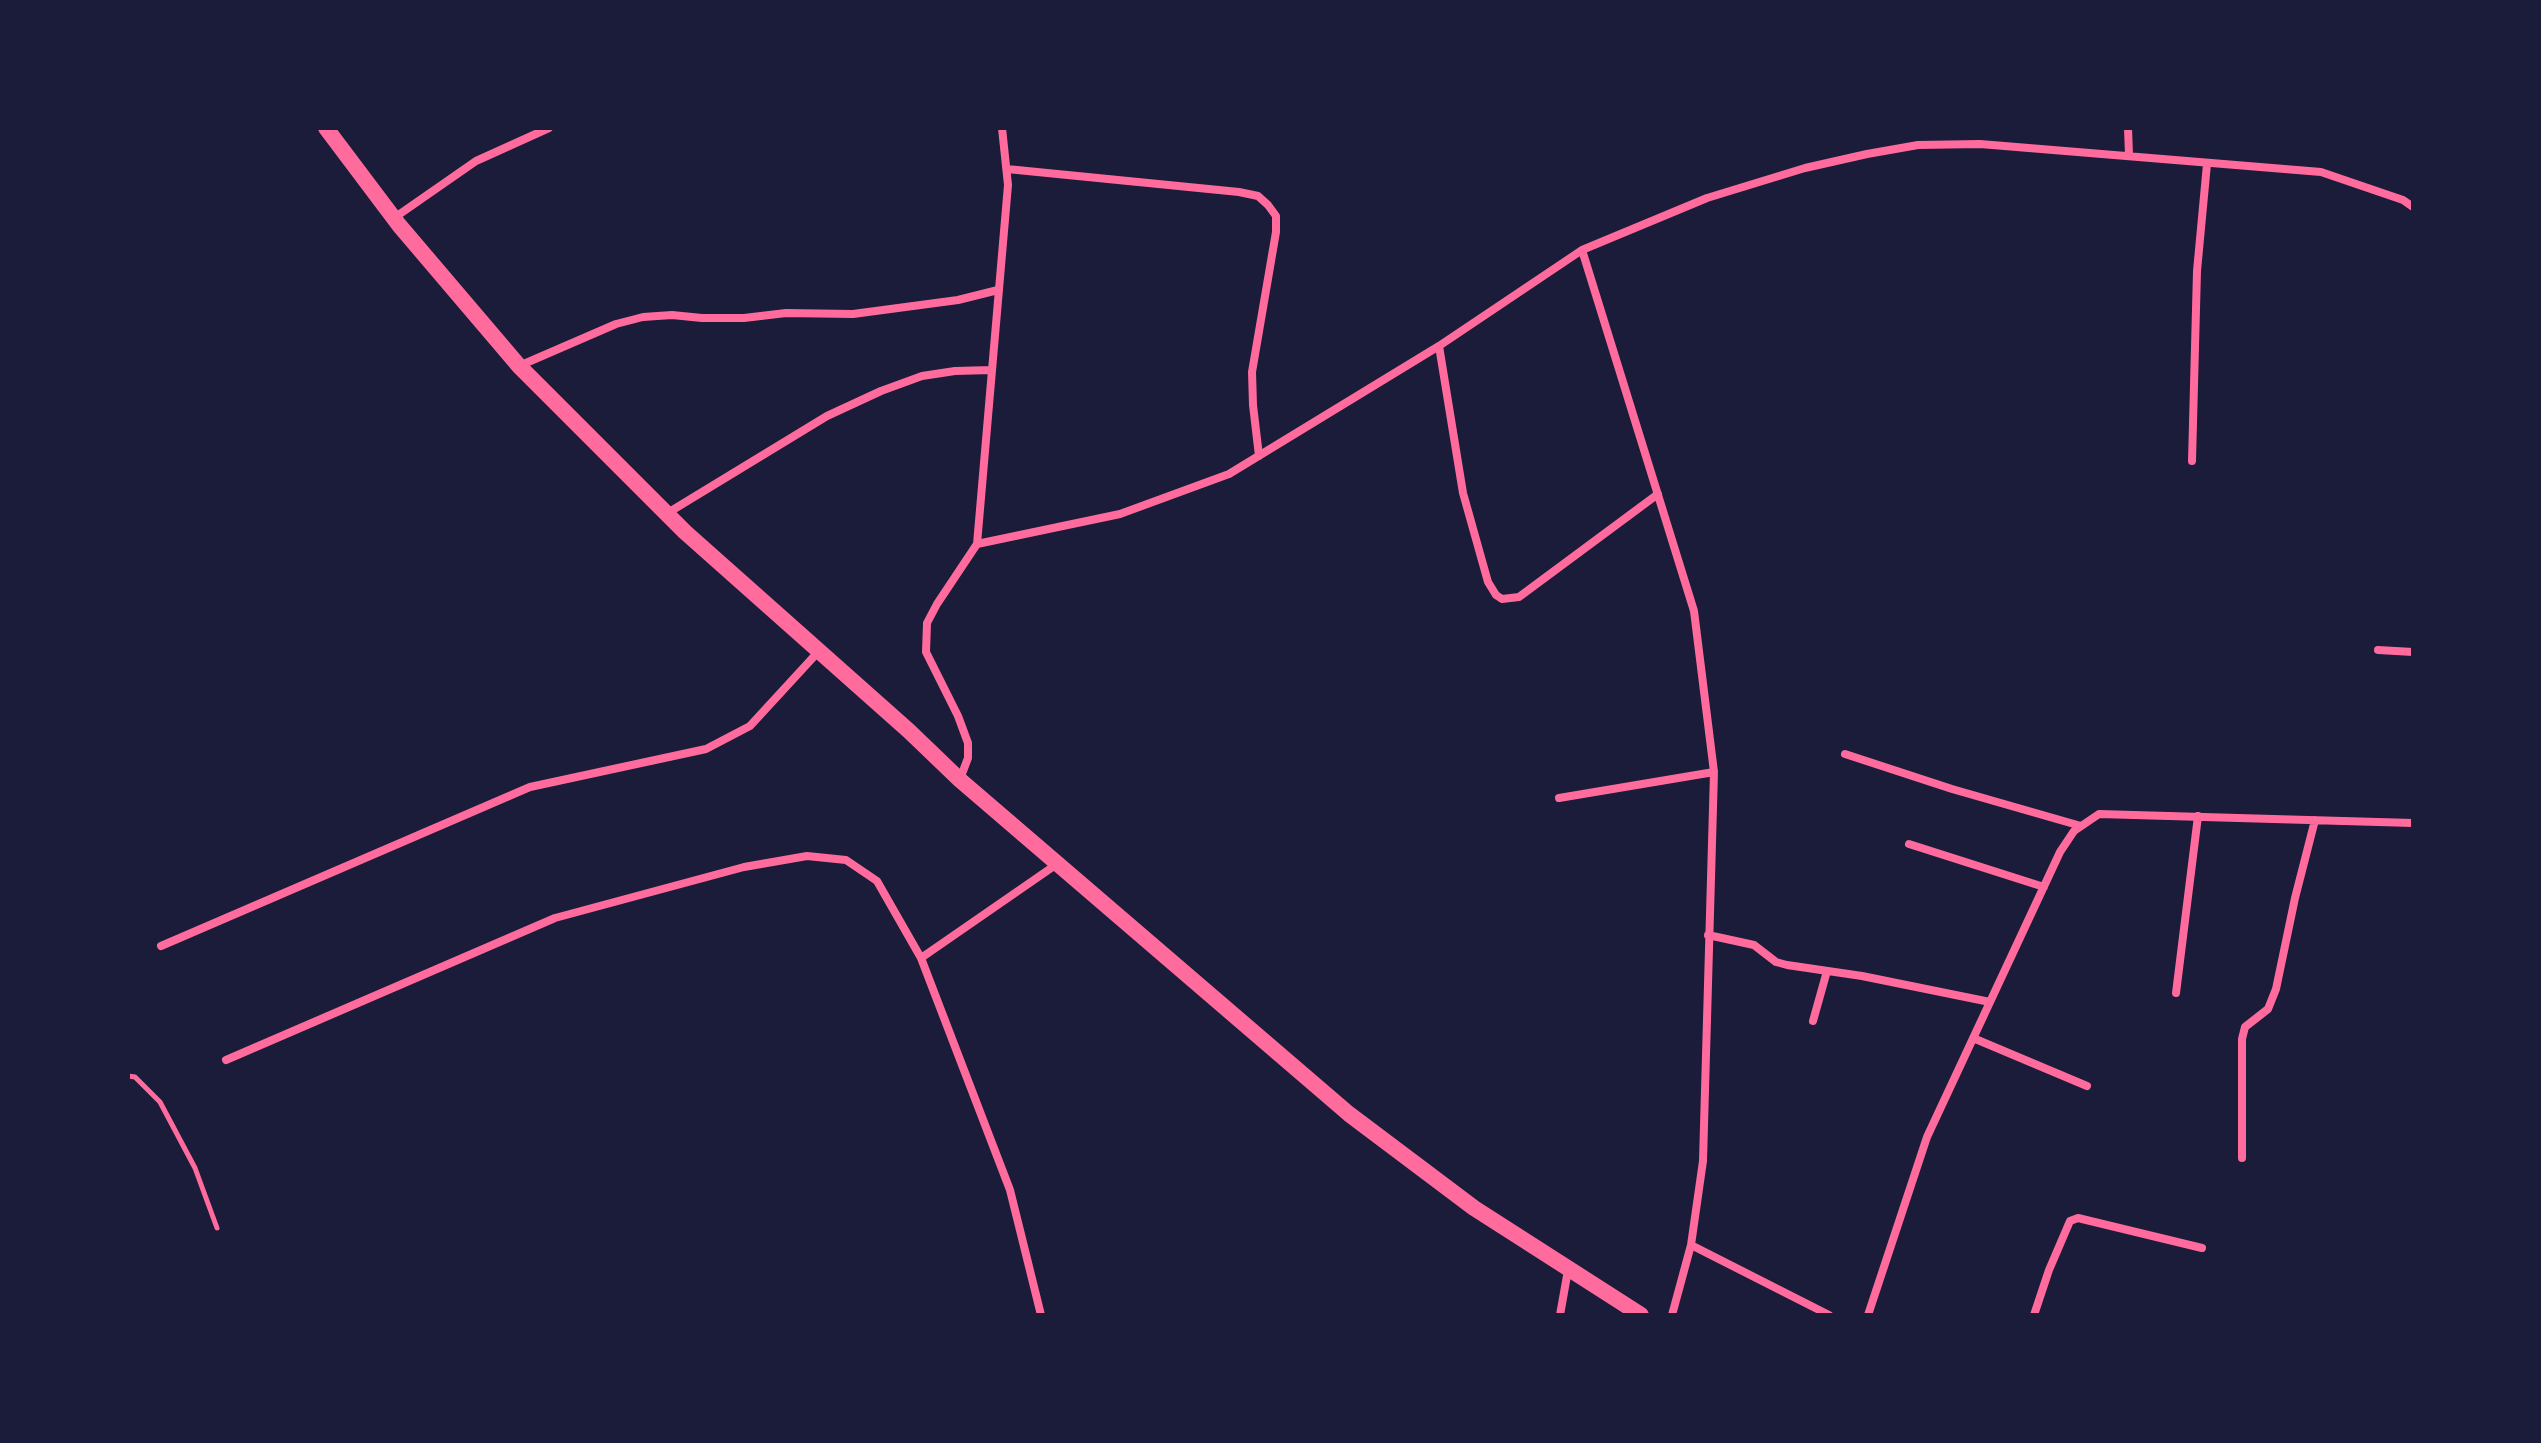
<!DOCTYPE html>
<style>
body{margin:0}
#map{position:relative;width:2541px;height:1443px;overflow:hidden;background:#1b1b3a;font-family:"Roboto Condensed",sans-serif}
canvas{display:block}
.frame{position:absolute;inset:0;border:130px solid #1b1b3a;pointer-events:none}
</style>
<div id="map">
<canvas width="2541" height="1443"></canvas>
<div class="frame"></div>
</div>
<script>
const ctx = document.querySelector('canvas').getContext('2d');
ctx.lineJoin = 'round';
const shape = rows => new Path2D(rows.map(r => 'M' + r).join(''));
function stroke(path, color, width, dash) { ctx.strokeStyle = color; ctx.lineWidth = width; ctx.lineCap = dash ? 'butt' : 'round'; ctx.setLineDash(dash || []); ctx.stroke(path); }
const service = shape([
 [128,1076,135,1077,160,1102,195,1168,217,1228]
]);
const minor = shape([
 [2128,128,2129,155],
 [1007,169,1239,192,1258,196,1268,205,1276,216,1276,232,1252,372,1253,405,1259,456],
 [394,218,476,161,549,128],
 [1582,250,1694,611,1714,772,1703,1161,1691,1245,1672,1315],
 [1439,346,1463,493,1488,582,1496,595,1502,599,1519,597,1658,494],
 [519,366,616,324,643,317,672,315,702,318,744,318,786,313,853,314,958,300,998,290],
 [2192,461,2197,271,2207,164],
 [666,514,827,416,881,391,922,376,955,371,991,370],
 [977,544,1008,185,1002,128],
 [2378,650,2413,652],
 [1845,754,1952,789,2081,826],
 [960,779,968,758,968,743,958,716,926,652,927,623,937,604,977,544,1120,514,1229,474,1439,346,1582,250,1707,198,1805,168,1867,154,1918,145,1980,144,2321,172,2403,200,2413,207],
 [1559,798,1714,772],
 [1909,844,2044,887],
 [1708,935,1754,945,1776,962,1787,965,1862,976,1990,1002],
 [161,946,530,787,706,749,750,726,819,651],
 [921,958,1057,864],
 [2176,993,2198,816],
 [1813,1021,1827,971],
 [1973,1038,2087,1086],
 [226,1060,555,918,744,867,807,856,846,860,877,881,921,958,1010,1190,1041,1315],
 [2242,1158,2242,1039,2245,1027,2268,1009,2276,989,2295,898,2315,820],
 [1691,1245,1829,1315],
 [1560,1315,1568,1270],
 [1868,1315,1927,1137,2060,852,2074,831,2099,814,2413,823],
 [2034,1315,2049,1270,2070,1221,2078,1218,2202,1248]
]);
const trunk = shape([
 [326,128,399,225,519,366,685,532,909,731,960,780,1349,1114,1474,1208,1641,1315]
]);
stroke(service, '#ff6b9d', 5);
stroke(minor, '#ff6b9d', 8);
stroke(trunk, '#ff6b9d', 16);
</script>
